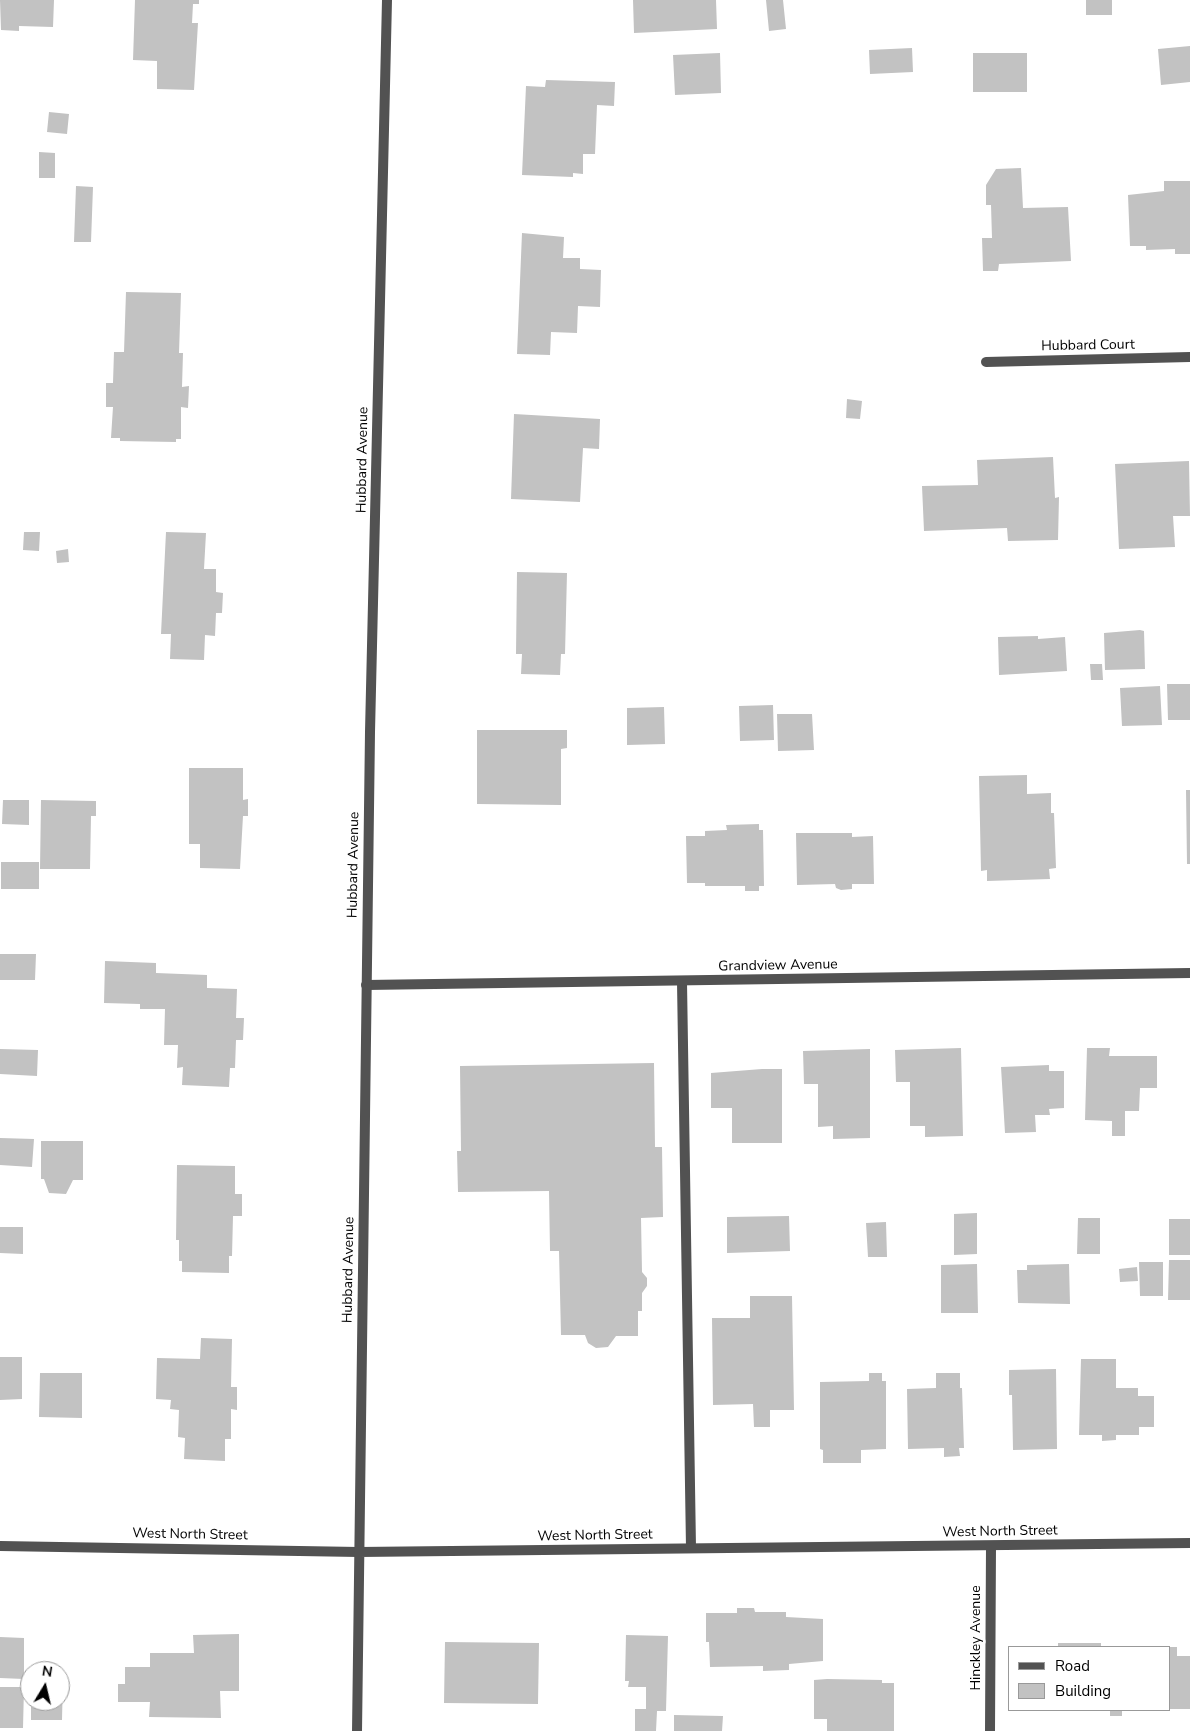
<!DOCTYPE html>
<style>
body{margin:0}
#map{position:relative;width:1190px;height:1731px;overflow:hidden;background:#fff;font-family:"Nunito Sans",sans-serif}
canvas{display:block}
.legend{position:absolute;left:1008px;top:1646px;width:162px;height:65px;box-sizing:border-box;background:#fff;border:1px solid #999;margin:0;padding:6px 9px;list-style:none;font-size:15px;color:#000}
.legend li{display:flex;align-items:center;gap:10px;height:25px}
.legend b{width:25px;border:1px solid #999}
.north{position:absolute;left:20px;top:1661px;width:50px;height:50px;box-sizing:border-box;background:#fff;border:1px solid #999;border-radius:50%;rotate:9deg;font-size:14px;font-weight:700;line-height:20px;text-align:center;color:#000}
.north::after{content:'';display:block;margin:auto;width:18px;height:22px;background:#000;clip-path:polygon(50% 0,100% 100%,50% 72%,0 100%)}
</style>
<div id="map">
<canvas width="1190" height="1731"></canvas>
<ul class="legend">
<li><b style="height:6px;background:#525252"></b>Road</li>
<li><b style="height:14px;background:#c2c2c2"></b>Building</li>
</ul>
<div class="north">N</div>
</div>
<script>
const ctx = document.querySelector('canvas').getContext('2d');
ctx.lineJoin = 'round';
function paint(path, color) { ctx.fillStyle = color; ctx.fill(path, 'evenodd'); }
const shape = rows => new Path2D(rows.map(r => 'M' + r).join(''));
function stroke(path, color, width, dash) { ctx.strokeStyle = color; ctx.lineWidth = width; ctx.lineCap = dash ? 'butt' : 'round'; ctx.setLineDash(dash || []); ctx.stroke(path); }
function label(font, color, halo, rows, align = 'center') {
  ctx.font = font + ' "Nunito Sans",sans-serif'; ctx.lineWidth = 5; ctx.setLineDash([]); ctx.textBaseline = 'middle'; ctx.strokeStyle = halo; ctx.fillStyle = color; for (const [text, x, y, turn = 0] of rows) {
    ctx.save(); ctx.translate(x, y); ctx.rotate((+turn || 0) * Math.PI / 180); ctx.textAlign = isNaN(turn) ? turn : align; if (halo) ctx.strokeText(text, 0, 0); ctx.fillText(text, 0, 0); ctx.restore();
  }
}
const building = shape([
 [0,0,54,0,53,27,19,26,19,31,1,30],
 [135,0,199,0,199,4,193,4,192,23,198,23,194,90,157,89,157,61,133,60],
 [633,0,716,0,717,29,634,33],
 [766,0,783,0,786,29,769,31],
 [1086,0,1112,0,1112,15,1086,15],
 [1190,46,1190,82,1161,85,1158,49],
 [912,48,913,72,870,74,869,50],
 [720,53,721,93,675,95,673,55],
 [973,53,1027,53,1027,92,973,92],
 [546,80,615,82,614,106,597,105,595,154,583,154,583,174,573,173,573,177,522,175,526,86,545,87],
 [49,112,69,114,67,134,47,132],
 [39,152,55,153,55,178,39,178],
 [1021,168,1023,208,1068,207,1071,261,999,264,998,271,983,271,982,238,992,238,991,205,986,205,986,185,996,169],
 [1164,181,1190,181,1190,254,1175,254,1175,249,1146,250,1146,246,1130,246,1128,195,1164,191],
 [76,186,93,187,91,242,74,242],
 [522,233,564,237,563,258,580,258,580,269,601,270,600,307,578,306,577,333,551,332,550,355,517,354],
 [126,292,181,293,179,353,183,353,182,387,189,386,188,408,181,407,181,439,176,439,176,442,120,441,120,438,111,438,113,407,106,407,106,383,113,383,114,352,124,352],
 [847,399,862,401,860,419,846,418],
 [514,414,600,419,599,449,583,448,580,502,511,499],
 [1053,457,1055,498,1059,497,1058,540,1008,541,1007,528,924,531,922,486,978,485,977,460],
 [1189,461,1190,516,1173,516,1175,547,1119,549,1115,464],
 [24,532,40,532,39,551,23,550],
 [166,532,206,533,204,569,216,569,216,592,223,593,222,613,216,613,215,636,205,635,204,660,170,659,171,634,161,634],
 [68,549,69,562,57,563,56,551],
 [517,572,567,573,565,654,561,654,560,675,521,674,522,654,516,654],
 [1140,630,1144,631,1145,669,1105,670,1104,633],
 [1038,636,1038,639,1065,637,1067,671,999,675,998,637],
 [1090,664,1102,664,1103,680,1091,680],
 [1167,684,1190,684,1190,720,1168,720],
 [1160,686,1162,725,1122,726,1120,688],
 [773,705,774,740,740,741,739,706],
 [664,707,665,744,627,745,627,708],
 [777,714,812,714,814,750,778,751],
 [477,730,567,730,567,748,561,749,561,805,477,804],
 [189,768,243,768,243,800,248,799,248,816,243,816,240,869,200,868,200,844,189,844],
 [1027,775,1027,794,1051,793,1051,813,1054,813,1056,868,1049,869,1050,879,987,881,987,870,981,871,979,776],
 [1186,790,1190,790,1190,864,1187,864],
 [3,800,29,800,29,825,2,824],
 [41,800,96,801,96,816,91,816,90,869,40,869],
 [759,824,759,830,763,830,764,886,759,886,759,891,745,891,745,886,705,886,705,883,687,883,686,836,705,836,705,831,727,830,726,825],
 [796,833,852,833,852,837,873,836,874,884,852,884,852,889,841,890,836,888,835,884,797,885],
 [1,862,39,862,39,889,1,889],
 [0,954,36,954,35,980,0,980],
 [105,961,156,963,156,973,207,975,207,988,237,989,236,1018,244,1018,243,1040,236,1040,235,1068,230,1068,229,1087,182,1085,183,1067,177,1068,178,1045,164,1045,165,1009,140,1009,140,1004,104,1003],
 [961,1048,963,1136,925,1137,925,1126,910,1126,910,1082,896,1082,895,1050],
 [1087,1048,1110,1048,1109,1056,1157,1056,1157,1088,1140,1088,1139,1111,1125,1111,1125,1136,1112,1136,1112,1121,1085,1120],
 [0,1049,38,1050,37,1076,0,1074],
 [870,1049,870,1138,833,1139,833,1126,818,1127,818,1084,804,1084,803,1051],
 [654,1063,655,1147,662,1147,663,1217,641,1218,642,1272,647,1278,647,1286,642,1293,642,1311,638,1311,638,1336,616,1336,608,1347,596,1348,588,1343,585,1335,561,1335,559,1251,550,1251,549,1191,458,1192,457,1151,461,1151,460,1066],
 [1049,1065,1049,1071,1064,1071,1064,1108,1049,1109,1050,1115,1035,1115,1036,1132,1005,1133,1001,1067],
 [762,1069,782,1069,782,1143,732,1143,732,1108,711,1108,711,1073],
 [0,1138,34,1139,32,1167,0,1165],
 [41,1141,83,1141,83,1180,73,1180,66,1194,49,1193,44,1179,41,1179],
 [177,1165,235,1166,235,1194,242,1194,242,1216,233,1216,232,1256,229,1256,229,1273,182,1272,182,1261,179,1261,179,1240,176,1240],
 [977,1213,977,1254,954,1255,954,1214],
 [789,1216,790,1251,727,1253,727,1217],
 [1078,1218,1100,1218,1100,1254,1077,1254],
 [1169,1219,1190,1219,1190,1255,1169,1255],
 [886,1222,887,1257,868,1257,866,1223],
 [0,1227,23,1227,23,1254,0,1253],
 [1169,1260,1190,1260,1190,1300,1168,1300],
 [1139,1262,1163,1262,1163,1296,1140,1296],
 [977,1264,978,1313,941,1313,941,1265],
 [1069,1264,1070,1304,1018,1303,1017,1270,1027,1270,1027,1265],
 [1137,1267,1138,1281,1120,1282,1119,1269],
 [750,1296,792,1296,794,1410,770,1410,770,1427,754,1427,753,1404,713,1405,712,1318,750,1318],
 [201,1338,232,1339,231,1387,237,1387,237,1410,231,1409,231,1439,225,1439,225,1461,184,1459,185,1438,178,1437,179,1410,170,1409,171,1400,156,1399,157,1358,200,1359],
 [0,1357,22,1357,22,1399,0,1400],
 [1081,1359,1116,1359,1116,1388,1138,1388,1138,1396,1154,1396,1154,1427,1139,1427,1139,1435,1116,1435,1116,1440,1102,1441,1102,1435,1079,1435],
 [1056,1369,1057,1449,1013,1450,1012,1395,1009,1395,1009,1370],
 [40,1373,82,1373,82,1418,39,1417],
 [869,1373,882,1373,882,1381,886,1381,886,1449,861,1450,861,1463,823,1463,823,1450,820,1449,820,1382,869,1381],
 [936,1373,960,1373,960,1388,962,1388,964,1448,959,1448,960,1456,944,1457,944,1448,908,1449,907,1389,936,1388],
 [737,1608,754,1608,755,1612,786,1612,786,1617,823,1619,823,1661,789,1664,789,1670,763,1671,763,1666,710,1667,709,1642,706,1642,706,1613,737,1613],
 [239,1634,239,1691,220,1691,221,1718,149,1717,150,1702,118,1702,118,1684,125,1684,125,1667,150,1667,150,1653,194,1653,193,1635],
 [626,1635,668,1636,666,1711,657,1711,656,1731,635,1731,635,1709,646,1709,646,1687,628,1687,629,1681,625,1681],
 [0,1637,24,1638,24,1679,0,1678],
 [445,1642,539,1643,538,1704,444,1703],
 [1058,1643,1101,1643,1101,1647,1058,1647],
 [1169,1647,1177,1647,1177,1656,1190,1656,1190,1709,1169,1709],
 [60,1677,63,1677,62,1720,31,1720,31,1701,60,1701],
 [827,1679,882,1680,882,1683,894,1683,894,1731,827,1731,827,1719,814,1719,814,1680],
 [0,1687,24,1687,23,1728,0,1728],
 [1110,1710,1122,1710,1122,1716,1110,1716],
 [674,1715,723,1716,722,1731,674,1731]
]);
const service = shape([
 [682,982,691,1548]
]);
const minor = shape([
 [986,362,1190,357],
 [366,985,1190,973],
 [0,1546,359,1552],
 [990,1731,991,1546]
]);
const tertiary = shape([
 [359,1552,1190,1543],
 [357,1731,370,732,387,0]
]);
const streetNames = [
 ["Hubbard Court",1088,346,-1],
 ["Hubbard Avenue",363,460,-89],
 ["Hubbard Avenue",354,865,-89],
 ["Grandview Avenue",778,966,-1],
 ["Hubbard Avenue",349,1270,-89],
 ["West North Street",1000,1532,-1],
 ["West North Street",190,1535,1],
 ["West North Street",595,1536,-1],
 ["Hinckley Avenue",977,1638,-90]
];
paint(building, '#c2c2c2');
stroke(service, '#525252', 10);
stroke(minor, '#525252', 10);
stroke(tertiary, '#525252', 10);
label('14px', '#000', '#fff', streetNames);
</script>
